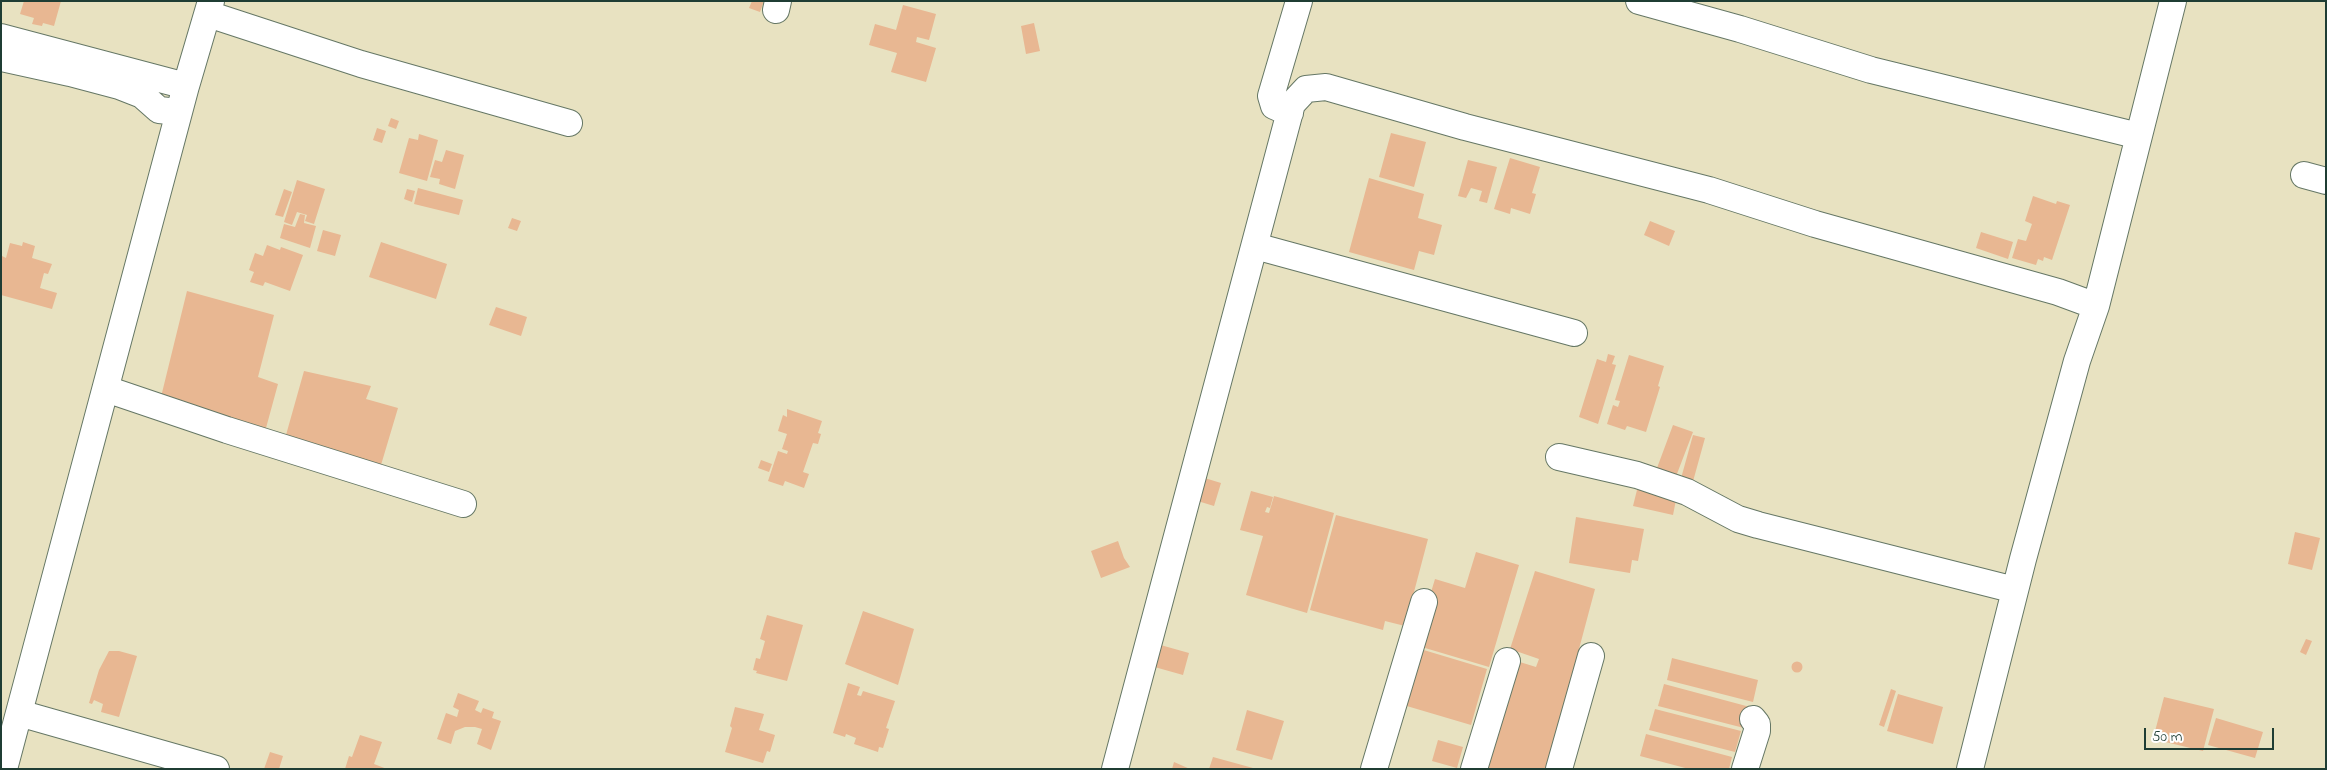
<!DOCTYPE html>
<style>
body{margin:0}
#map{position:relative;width:2327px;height:770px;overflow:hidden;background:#e8e2c1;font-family:"Indie Flower",sans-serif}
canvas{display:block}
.frame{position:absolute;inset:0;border:2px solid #1f3d34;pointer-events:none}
.scale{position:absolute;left:2144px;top:728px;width:130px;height:22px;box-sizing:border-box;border:2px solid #1f3d34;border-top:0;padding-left:6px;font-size:15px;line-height:18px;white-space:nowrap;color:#1f3d34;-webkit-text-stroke:4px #fff;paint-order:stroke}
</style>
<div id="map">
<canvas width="2327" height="770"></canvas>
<div class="frame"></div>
<div class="scale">50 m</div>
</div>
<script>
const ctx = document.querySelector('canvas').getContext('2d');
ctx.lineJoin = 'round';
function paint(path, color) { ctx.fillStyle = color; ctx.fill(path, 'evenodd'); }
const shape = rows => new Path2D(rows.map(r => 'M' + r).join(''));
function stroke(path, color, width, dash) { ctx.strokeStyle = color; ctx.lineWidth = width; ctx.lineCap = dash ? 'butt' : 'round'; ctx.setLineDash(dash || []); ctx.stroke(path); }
const building = shape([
 [24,1,61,1,54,26,43,23,42,26,32,24,34,18,20,14],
 [752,1,764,1,760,12,749,8],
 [903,5,936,14,929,40,917,37,916,42,936,48,926,82,891,72,897,53,869,45,875,24,896,30],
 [1034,23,1040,51,1026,54,1021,26],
 [391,118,399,121,396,129,388,126],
 [377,128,386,131,382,143,373,140],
 [1391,133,1426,142,1414,187,1379,177],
 [419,134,438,140,427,181,399,173,409,138,418,140],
 [446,150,464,155,455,189,439,184,440,179,430,177,435,160,442,162],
 [1510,158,1540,167,1532,193,1536,194,1530,214,1511,208,1510,214,1494,209],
 [1468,160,1497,167,1487,203,1479,201,1482,191,1471,188,1466,198,1458,196],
 [1369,178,1424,194,1418,218,1442,225,1434,255,1419,251,1414,270,1349,252],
 [297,180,325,189,314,224,305,221,307,215,297,212,292,225,284,222],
 [418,188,463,200,459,215,414,204],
 [284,189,292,192,283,217,275,215],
 [407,189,415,191,412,202,404,199],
 [2033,196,2056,204,2057,201,2070,205,2052,260,2044,257,2043,261,2038,259,2036,265,2012,258,2018,239,2026,241,2032,224,2025,221],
 [300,214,305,215,304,223,316,226,310,248,280,238,284,224,295,227],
 [512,218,521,221,517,231,508,228],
 [1650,221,1675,231,1669,246,1644,235],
 [323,230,341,235,335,256,317,251],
 [1981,232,2013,242,2008,259,1976,248],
 [23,242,35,246,32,258,52,264,48,274,44,273,40,288,57,293,52,309,1,295,2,256,6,258,10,243,22,246],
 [381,242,447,264,436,299,369,277],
 [267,245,280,250,281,247,303,255,290,291,265,282,263,286,250,282,254,272,249,270,255,253,263,256],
 [187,291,274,315,258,377,278,384,266,428,160,401],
 [496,307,527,317,521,336,489,325],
 [1608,354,1615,356,1612,364,1616,365,1598,424,1579,417,1597,359,1606,362],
 [1629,355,1664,366,1658,386,1660,387,1646,432,1627,426,1625,430,1607,424,1613,405,1618,407,1620,401,1615,400],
 [304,371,371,386,366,399,398,408,381,465,286,435],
 [787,409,822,421,818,433,821,434,818,444,813,443,803,472,809,474,804,488,785,481,783,486,768,481,778,451,787,454,788,451,782,449,787,434,778,431,783,415,787,417],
 [1673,425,1693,432,1675,479,1654,476],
 [1693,435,1705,438,1692,485,1680,482],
 [761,460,772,464,769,472,758,468],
 [1198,476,1221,483,1214,506,1191,499],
 [1638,486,1677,495,1673,515,1633,506],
 [1251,491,1273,497,1270,508,1267,507,1265,512,1269,513,1274,496,1334,513,1307,613,1246,595,1263,536,1240,530],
 [1336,515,1428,539,1405,626,1385,621,1383,630,1310,610],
 [1576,517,1644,529,1638,561,1632,560,1630,573,1569,563],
 [2295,532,2320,538,2312,570,2288,564],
 [1118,541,1124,558,1130,567,1101,578,1091,551],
 [1476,552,1519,565,1489,667,1415,645,1435,579,1465,588],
 [1535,571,1595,589,1547,769,1477,769,1510,659,1536,667,1539,659,1510,649],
 [863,611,914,629,898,685,845,664],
 [767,615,803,625,787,681,756,673,757,671,753,670,756,658,760,659,765,641,760,639],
 [2306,639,2312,641,2306,655,2300,652],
 [1157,644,1189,653,1183,675,1151,666],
 [1417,648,1487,669,1471,725,1400,704],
 [109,651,119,651,137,656,119,717,101,712,103,704,94,700,92,704,89,703,99,670],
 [1672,658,1758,680,1753,702,1667,680],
 '1791.5 667a5.5 5.5 0 1 1 11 0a5.5 5.5 0 1 1-11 0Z',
 [848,683,860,687,857,695,861,696,863,691,895,701,886,728,889,729,883,748,879,747,878,752,854,744,856,738,846,734,845,737,833,733],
 [1664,684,1750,707,1744,728,1658,706],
 [1891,689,1896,691,1884,727,1879,725],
 [458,693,479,701,475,710,481,713,483,708,494,712,492,718,501,721,491,750,477,744,482,729,475,727,465,727,455,731,451,744,437,739,446,713,457,717,459,710,453,707],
 [1898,694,1943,707,1933,744,1887,731],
 [2164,697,2214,709,2203,751,2153,739],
 [735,707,764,714,759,730,775,735,770,752,767,751,763,763,725,752,732,728,730,726],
 [1655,709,1741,731,1735,752,1649,730],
 [1247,710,1284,721,1272,760,1236,750],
 [2216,718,2263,732,2255,758,2208,745],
 [1646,734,1732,757,1729,769,1689,769,1640,756],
 [360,735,382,742,374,764,387,769,345,769,349,756,352,757],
 [1438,740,1463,747,1457,768,1432,761],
 [270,752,283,756,279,769,264,769],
 [1213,757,1253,768,1252,769,1209,769],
 [1174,762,1190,769,1172,769]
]);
const minor = shape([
 [1639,1,1740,29,1871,70,2139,136],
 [776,10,778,1],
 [208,14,361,64,569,123],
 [1,37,186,86],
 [1,58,70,73,119,86,142,95,159,110,179,112],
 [1290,113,1274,106,1271,96,1299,1],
 [2304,175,2326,181],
 [1255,246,1574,333],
 [2096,306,2173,1],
 [106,389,227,430,463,504],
 [1559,457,1637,475,1687,492,1738,519,1758,525,2015,590],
 [19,713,216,769],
 [4,769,186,86,211,1],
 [1115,769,1292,104,1306,89,1326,87,1465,127,1709,190,1815,224,2058,292,2096,306,2077,361,2023,559,1970,769],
 [1374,769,1424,602],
 [1474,769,1507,661],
 [1559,769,1591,656],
 [1745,769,1757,731,1757,724,1753,719]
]);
paint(building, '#e8b792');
stroke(minor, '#657765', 28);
stroke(minor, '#fff', 26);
</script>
